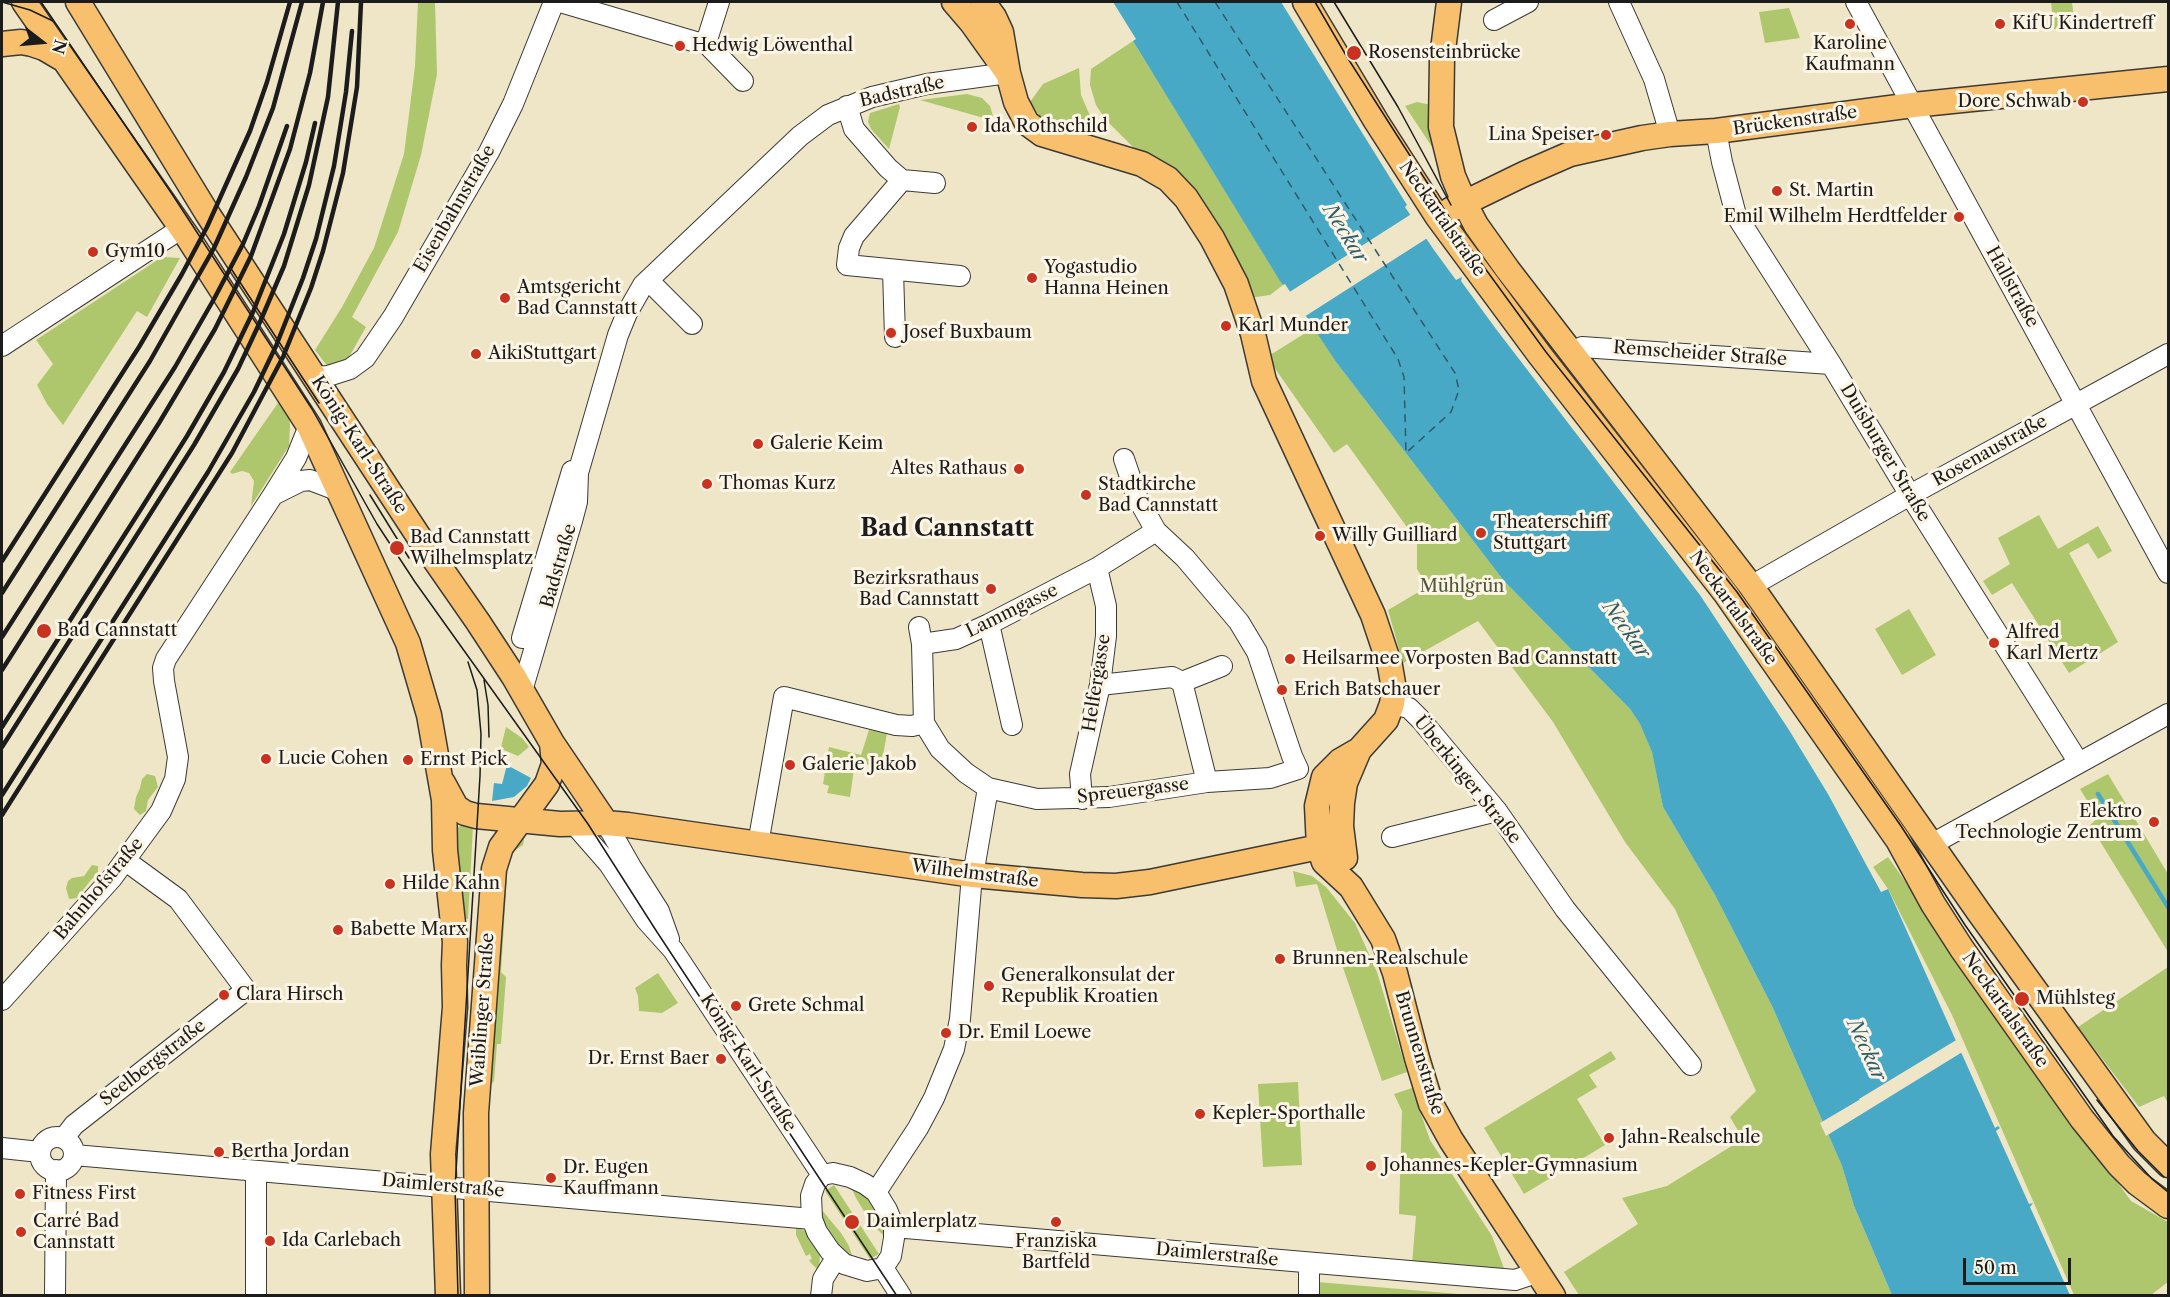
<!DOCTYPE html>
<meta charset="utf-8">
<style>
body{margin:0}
#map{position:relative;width:2170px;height:1297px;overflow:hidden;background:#efe6c8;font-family:"Libre Caslon Text",serif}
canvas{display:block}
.frame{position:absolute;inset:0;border:3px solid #1c1c1c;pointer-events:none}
.north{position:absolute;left:12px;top:12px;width:60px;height:60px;-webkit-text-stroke:4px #fcf5e5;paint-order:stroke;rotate:106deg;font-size:16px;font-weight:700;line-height:24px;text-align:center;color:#1c1c1c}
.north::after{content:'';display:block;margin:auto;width:21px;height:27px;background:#1c1c1c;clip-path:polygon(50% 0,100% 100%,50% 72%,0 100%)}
.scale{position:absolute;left:1963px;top:1258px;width:108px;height:27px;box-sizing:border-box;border:3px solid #1c1c1c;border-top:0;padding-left:8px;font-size:18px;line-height:21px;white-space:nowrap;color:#1c1c1c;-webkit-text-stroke:4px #fcf5e5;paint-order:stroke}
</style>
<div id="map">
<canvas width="2170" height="1297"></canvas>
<div class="frame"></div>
<div class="north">N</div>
<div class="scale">50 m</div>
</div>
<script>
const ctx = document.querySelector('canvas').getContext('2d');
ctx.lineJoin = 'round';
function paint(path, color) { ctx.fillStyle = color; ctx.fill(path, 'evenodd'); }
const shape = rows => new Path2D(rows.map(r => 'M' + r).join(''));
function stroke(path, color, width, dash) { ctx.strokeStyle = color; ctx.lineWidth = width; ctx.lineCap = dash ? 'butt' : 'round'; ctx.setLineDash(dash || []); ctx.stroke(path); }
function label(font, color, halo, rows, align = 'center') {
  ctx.font = font + ' "Libre Caslon Text",serif'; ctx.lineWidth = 6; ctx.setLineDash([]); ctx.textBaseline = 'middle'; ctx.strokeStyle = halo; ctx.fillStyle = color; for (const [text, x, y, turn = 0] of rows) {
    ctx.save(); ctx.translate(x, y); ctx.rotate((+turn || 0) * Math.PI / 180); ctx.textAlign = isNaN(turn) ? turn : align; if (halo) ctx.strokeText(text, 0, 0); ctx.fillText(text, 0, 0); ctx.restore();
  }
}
const green = shape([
 [418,2,435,2,437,74,421,155,398,232,352,317,366,327,345,364,328,367,315,350,342,307,374,248,404,154,415,66],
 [2051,2,2072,2,2075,27,2054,29],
 [1789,8,1800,38,1765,43,1759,12],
 [1133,41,1283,285,1270,295,1249,298,1163,164,1132,146,1105,119,1096,105,1090,85,1091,69],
 [1079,68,1081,95,1094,125,1089,132,1068,129,1040,117,1030,102,1043,84],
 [967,94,982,98,990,106,993,116,991,120,920,100],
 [1417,102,1431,105,1438,156,1405,106],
 [899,104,900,107,889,149,871,129,868,122,869,117,870,113],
 [162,257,180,258,147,317,137,311,63,425,47,404,37,385,53,364,36,340],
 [1315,327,1336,362,1504,581,1630,709,1640,724,1652,751,1663,807,1715,895,1772,1006,1842,1166,1854,1206,1892,1295,1579,1295,1564,1272,1638,1224,1622,1198,1667,1186,1743,1139,1730,1117,1756,1091,1675,909,1625,842,1553,722,1478,621,1403,663,1388,610,1422,590,1425,582,1417,569,1417,541,1347,444,1334,453,1267,357],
 [280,400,289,416,290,425,289,446,251,506,254,481,249,473,242,471,232,474,230,472],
 [2039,515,2058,549,2098,526,2112,551,2098,559,2088,543,2069,553,2118,642,2069,673,2012,583,1992,595,1983,581,2010,564,1998,538],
 [1909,609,1936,655,1902,675,1875,629],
 [506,727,522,738,529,747,518,756,504,750,498,768,496,767],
 [869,730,887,733,881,767,855,762,850,797,827,793,829,786,823,784,829,747,861,755],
 [147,774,155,776,158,787,148,800,146,811,140,815,134,809,136,797,140,788,142,779],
 [2108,774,2168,874,2168,952,2090,825,2098,818,2080,789],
 [465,824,473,826,468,919,464,919,454,837,458,827],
 [525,834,523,845,512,852,508,860,501,972,506,977,501,1044,497,1044,494,1081,489,1087,504,862],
 [1888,857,2065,1110,2131,1201,2168,1222,2168,1282,2151,1295,2074,1295,1952,1015,1888,889,1873,867],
 [92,865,98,866,98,873,90,881,77,898,69,899,66,888,68,881,72,878,84,876],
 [1293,871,1312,876,1326,887,1355,923,1377,972,1407,1072,1382,1081,1338,953,1317,884,1296,887],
 [2168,967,2168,1103,2164,1096,2139,1107,2078,1027],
 [658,973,678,1003,662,1013,639,1011,638,996,635,988],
 [1611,1051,1616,1059,1589,1075,1597,1087,1577,1099,1605,1145,1524,1194,1484,1128],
 [1298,1082,1302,1165,1263,1167,1258,1084],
 [1412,1088,1430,1140,1492,1236,1505,1271,1412,1264,1416,1216,1399,1214,1402,1111,1394,1094],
 [849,1183,857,1187,873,1202,886,1230,887,1239,871,1223,856,1198],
 [834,1185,879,1254,870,1259,825,1191],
 [816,1203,841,1233,849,1246,854,1262,831,1241],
 [796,1227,805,1231,816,1244,820,1255,819,1271,811,1263,809,1260,812,1259,810,1254,806,1256,796,1235],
 [1317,1282,1470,1295,1317,1295]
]);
const water = shape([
 [1113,2,1281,2,1407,205,1405,207,1434,250,1456,280,1462,277,1461,281,1496,329,1700,595,1789,730,1828,794,1881,892,1888,889,1995,1128,1998,1126,2000,1128,1996,1131,2029,1204,2033,1203,2030,1207,2070,1295,1892,1295,1854,1206,1842,1166,1772,1006,1715,895,1663,807,1652,752,1640,724,1630,709,1504,581,1336,362,1285,284,1283,285,1280,281,1133,41,1136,39],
 [507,765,531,778,527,786,514,797,492,801,494,783,502,784]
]);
const pier = shape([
 [1413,213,1429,237,1304,317,1288,293],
 [1958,1039,1964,1051,1826,1136,1820,1123,1859,1100,1860,1101,1859,1099]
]);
const stream = shape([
 [2098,794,2168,907]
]);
const ferry = shape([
 [1177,2,1398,359,1404,377,1406,453,1451,412,1459,390,1455,373,1215,2]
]);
const minor = shape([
 [560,2,696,42,706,43,743,81],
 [1619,2,1654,79,1670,134],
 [1856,2,2168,573],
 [1494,20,1528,2],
 [706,43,719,2],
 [847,106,854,129,888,168,902,180],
 [1716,131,1722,162,1736,215,1831,364,1910,495,2079,763],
 [902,180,854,236,849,248,847,265,960,276],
 [902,180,935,183],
 [893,270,895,337],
 [648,280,692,324],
 [2,346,182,228],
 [1572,354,1582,347,1831,364],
 [315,377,328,376,350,369,365,358,393,317,489,152,513,104,554,2],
 [1124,459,1137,497,1156,531,1185,558,1239,622,1257,652,1292,756,1298,769],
 [273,495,301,481,310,480,339,491],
 [1751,586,1910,495,2168,354],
 [989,624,1012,725],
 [919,627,922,644,924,723],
 [522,638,572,471],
 [922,644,956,639,989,624,1097,568,1156,531],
 [1182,682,1207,782],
 [1100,685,1172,677,1182,682,1222,666],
 [522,691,572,521,577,502,578,473,618,335,627,313,643,285,800,136,828,115,872,97,927,84,1008,73],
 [1392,704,1409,708,1421,720,1497,811,1565,909,1691,1065],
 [924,723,940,749,966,773,988,788,1037,799,1109,797,1207,782,1270,778,1298,769],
 [1082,799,1080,774,1100,685,1106,636,1106,606,1097,568],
 [606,823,631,867,659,911,669,939],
 [574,824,609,864,646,920,673,950,822,1175],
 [1392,837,1497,811],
 [758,844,784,697,896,725,912,726,924,723],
 [1932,844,2168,714],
 [2,1000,112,878,161,811,175,779,178,757,164,681,163,668,166,659,273,495,296,458,309,426],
 '40 1154a17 17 0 1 1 34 0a17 17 0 1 1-34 0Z',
 [64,1138,74,1125,246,990,178,899,126,861],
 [2,1148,40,1152],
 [74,1155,812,1219],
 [833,1173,850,1177,865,1184,876,1192,887,1210,894,1227,894,1238,891,1256,883,1268,867,1271,844,1264,830,1251,817,1232,812,1219,811,1196,815,1184,822,1175,833,1173],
 [876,1192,918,1128,934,1098,954,1049,960,1019,971,887,988,788],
 [894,1227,1515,1280,1539,1272],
 [1309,1263,1309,1296],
 [883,1268,901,1296],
 [55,1296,56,1170],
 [256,1296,256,1171],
 [821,1296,823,1279,836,1258]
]);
const major = shape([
 [24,2,189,239,309,426,408,643,429,715,444,800,445,850,455,942,454,965,455,1007,443,1154,448,1296],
 [78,2,207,213,421,540,478,622,514,677,552,743,606,823],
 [954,2,972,23,1007,72],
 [983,2,994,17,1001,32,1008,73,1016,102,1027,123,1042,134,1142,164,1168,179,1186,198,1212,238,1236,284,1253,334,1264,381,1373,615,1390,666,1394,689,1392,704,1386,720,1359,750,1340,761,1324,777,1317,806,1319,847,1324,862,1351,887,1383,939,1395,973,1417,1058,1431,1104,1451,1140,1553,1296],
 [1305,2,1376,121,1437,216,1539,354,1726,594,1898,840,1933,904,1962,949,2082,1119,2119,1165,2137,1183,2168,1206],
 [1449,2,1442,58,1441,127,1453,176,1464,202,1476,225,1508,270,1751,586,1978,911,2144,1141,2168,1165],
 [2,44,21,42,32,44,44,48,61,58],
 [1450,210,1524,174,1570,154,1642,138,1670,134,1716,131,1913,105,2168,79],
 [443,783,456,807,465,813,476,816,560,824,606,823,628,825,973,875,1082,885,1116,886,1150,882,1343,842],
 [1345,858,1341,826,1342,803,1345,783,1359,750],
 [477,1296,476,1113,494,869,501,847,547,784,554,764,552,743]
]);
const tram = shape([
 [2,2,30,10,53,21],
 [41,2,172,194,312,409,377,524,415,582,588,824,657,932,897,1296],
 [1315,2,1347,57,1460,234,1546,352,1737,592,1901,826,1965,925,2113,1136,2152,1179,2168,1192],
 [1334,2,1398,107,1451,205],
 [230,267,319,403],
 [370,495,409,558],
 [484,680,488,705,489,737],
 [2097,1100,2138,1151,2164,1177],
 [458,1296,455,1188,480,776,481,734,477,690,468,662]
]);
const rail = shape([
 [2,561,139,347,182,274,207,227,250,131,267,82,290,2],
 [2,593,150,361,214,248,246,177,273,108,302,2],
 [2,637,175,367,214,299,243,244,259,206,287,126],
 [2,670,159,423,215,329,251,256,290,149,310,73,323,2],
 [2,727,141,509,187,436,224,372,253,312,284,234,306,162,315,123],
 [2,747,194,445,238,369,260,322,284,266,309,185,328,97,338,2],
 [2,795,208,472,254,392,276,346,303,278,316,239,334,166,346,92,352,31],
 [2,815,232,453,283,357,311,288,323,251,343,173,357,87,361,2]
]);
const markers = [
 [1850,24,6,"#c8321e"],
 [2000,24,6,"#c8321e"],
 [680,46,6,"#c8321e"],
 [1354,53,8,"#c8321e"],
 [2083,102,6,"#c8321e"],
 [972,127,6,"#c8321e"],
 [1606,135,6,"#c8321e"],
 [1777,191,6,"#c8321e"],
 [1959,217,6,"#c8321e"],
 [93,252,6,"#c8321e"],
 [1032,278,6,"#c8321e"],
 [505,298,6,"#c8321e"],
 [1226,326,6,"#c8321e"],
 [891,333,6,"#c8321e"],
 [476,354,6,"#c8321e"],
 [758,444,6,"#c8321e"],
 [1019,469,6,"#c8321e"],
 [707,484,6,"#c8321e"],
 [1086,495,6,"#c8321e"],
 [1481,533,6,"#c8321e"],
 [1320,536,6,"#c8321e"],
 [397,548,8,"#c8321e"],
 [991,589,6,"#c8321e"],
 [44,631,8,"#c8321e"],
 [1994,643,6,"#c8321e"],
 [1290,659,6,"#c8321e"],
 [1282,690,6,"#c8321e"],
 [266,759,6,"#c8321e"],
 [408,760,6,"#c8321e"],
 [790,765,6,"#c8321e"],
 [2154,822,6,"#c8321e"],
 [390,884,6,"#c8321e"],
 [338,930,6,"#c8321e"],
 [1280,959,6,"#c8321e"],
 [989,986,6,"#c8321e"],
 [224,995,6,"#c8321e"],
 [2022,999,8,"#c8321e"],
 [736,1006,6,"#c8321e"],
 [946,1033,6,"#c8321e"],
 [721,1059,6,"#c8321e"],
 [1200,1114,6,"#c8321e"],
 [1609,1138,6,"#c8321e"],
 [219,1152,6,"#c8321e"],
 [1371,1166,6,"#c8321e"],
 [551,1178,6,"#c8321e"],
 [20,1194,6,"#c8321e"],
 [852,1222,8,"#c8321e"],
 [1056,1222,6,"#c8321e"],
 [21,1232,6,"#c8321e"],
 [270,1241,6,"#c8321e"]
];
const poiNames = [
 ["KifU Kindertreff",2012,24],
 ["Karoline",1850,44,"center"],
 ["Kaufmann",1850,65,"center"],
 ["Hedwig Löwenthal",692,46],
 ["Rosensteinbrücke",1368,53],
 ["Dore Schwab",2071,102,"right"],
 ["Ida Rothschild",984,127],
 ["Lina Speiser",1594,135,"right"],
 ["St. Martin",1789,191],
 ["Emil Wilhelm Herdtfelder",1947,217,"right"],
 ["Gym10",105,252],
 ["Yogastudio",1044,268],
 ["Hanna Heinen",1044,289],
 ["Amtsgericht",517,288],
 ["Bad Cannstatt",517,309],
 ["Karl Munder",1238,326],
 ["Josef Buxbaum",903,333],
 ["AikiStuttgart",488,354],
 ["Galerie Keim",770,444],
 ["Altes Rathaus",1007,469,"right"],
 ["Thomas Kurz",719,484],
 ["Stadtkirche",1098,485],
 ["Bad Cannstatt",1098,506],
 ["Theaterschiff",1493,523],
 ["Stuttgart",1493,544],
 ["Willy Guilliard",1332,536],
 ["Bad Cannstatt",410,538],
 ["Wilhelmsplatz",410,559],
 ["Bezirksrathaus",979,579,"right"],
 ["Bad Cannstatt",979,600,"right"],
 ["Bad Cannstatt",57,631],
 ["Alfred",2006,633],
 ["Karl Mertz",2006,654],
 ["Heilsarmee Vorposten Bad Cannstatt",1302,659],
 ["Erich Batschauer",1294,690],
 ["Lucie Cohen",278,759],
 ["Ernst Pick",420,760],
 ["Galerie Jakob",802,765],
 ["Elektro",2142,812,"right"],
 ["Technologie Zentrum",2142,833,"right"],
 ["Hilde Kahn",402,884],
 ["Babette Marx",350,930],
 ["Brunnen-Realschule",1292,959],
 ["Generalkonsulat der",1001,976],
 ["Republik Kroatien",1001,997],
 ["Clara Hirsch",236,995],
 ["Mühlsteg",2036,999],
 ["Grete Schmal",748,1006],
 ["Dr. Emil Loewe",958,1033],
 ["Dr. Ernst Baer",709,1059,"right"],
 ["Kepler-Sporthalle",1212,1114],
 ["Jahn-Realschule",1621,1138],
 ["Bertha Jordan",231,1152],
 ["Johannes-Kepler-Gymnasium",1383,1166],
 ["Dr. Eugen",563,1168],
 ["Kauffmann",563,1189],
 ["Fitness First",32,1194],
 ["Carré Bad",33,1222],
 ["Cannstatt",33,1243],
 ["Daimlerplatz",866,1222],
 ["Ida Carlebach",282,1241],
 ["Franziska",1056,1242,"center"],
 ["Bartfeld",1056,1263,"center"]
];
const streetNames = [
 ["Badstraße",902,92,-13],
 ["Brückenstraße",1795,121,-8],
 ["Eisenbahnstraße",455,209,-60],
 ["Neckartalstraße",1442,219,55],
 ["Hallstraße",2012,287,61],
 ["Remscheider Straße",1700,354,4],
 ["König-Karl-Straße",359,445,57],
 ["Rosenaustraße",1990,451,-29],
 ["Duisburger Straße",1885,453,59],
 ["Badstraße",559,566,-74],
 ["Neckartalstraße",1733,608,54],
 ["Lammgasse",1012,611,-26],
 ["Helfergasse",1097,683,-81],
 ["Überkinger Straße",1467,780,51],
 ["Spreuergasse",1133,791,-7],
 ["Wilhelmstraße",975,874,7],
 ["Bahnhofstraße",99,889,-50],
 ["Waiblinger Straße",483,1010,-86],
 ["Neckartalstraße",2005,1010,55],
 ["Brunnenstraße",1419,1053,73],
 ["Seelbergstraße",153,1063,-38],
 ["König-Karl-Straße",748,1063,57],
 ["Daimlerstraße",443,1186,5],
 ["Daimlerstraße",1217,1255,5]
];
const parkNames = [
 ["Mühlgrün",1462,587]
];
const waterNames = [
 ["Neckar",1345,234,58],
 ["Neckar",1626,630,54],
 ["Neckar",1866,1050,65]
];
const districtNames = [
 ["Bad Cannstatt",947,529]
];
paint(green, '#aec66c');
paint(water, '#48a9c7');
paint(pier, '#efe6c8');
stroke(stream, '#48a9c7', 4.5);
stroke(ferry, '#305b69', 1.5, [8, 6]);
stroke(minor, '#3c3a36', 22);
stroke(major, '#3c3a36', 27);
stroke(minor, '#fff', 20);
stroke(major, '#f8bf6c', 24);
stroke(tram, '#1c1c1c', 1.5);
stroke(rail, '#1c1c1c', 4.5);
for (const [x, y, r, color] of markers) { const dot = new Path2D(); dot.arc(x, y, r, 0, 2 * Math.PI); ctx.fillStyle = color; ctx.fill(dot); stroke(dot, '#fcf5e5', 2); }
label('18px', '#1c1c1c', '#fcf5e5', poiNames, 'left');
label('18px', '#1c1c1c', '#fcf5e5', streetNames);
label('18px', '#4f5838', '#fcf5e5', parkNames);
label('italic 20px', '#305b69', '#fcf5e5', waterNames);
label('bold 24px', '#1c1c1c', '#fcf5e5', districtNames);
</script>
